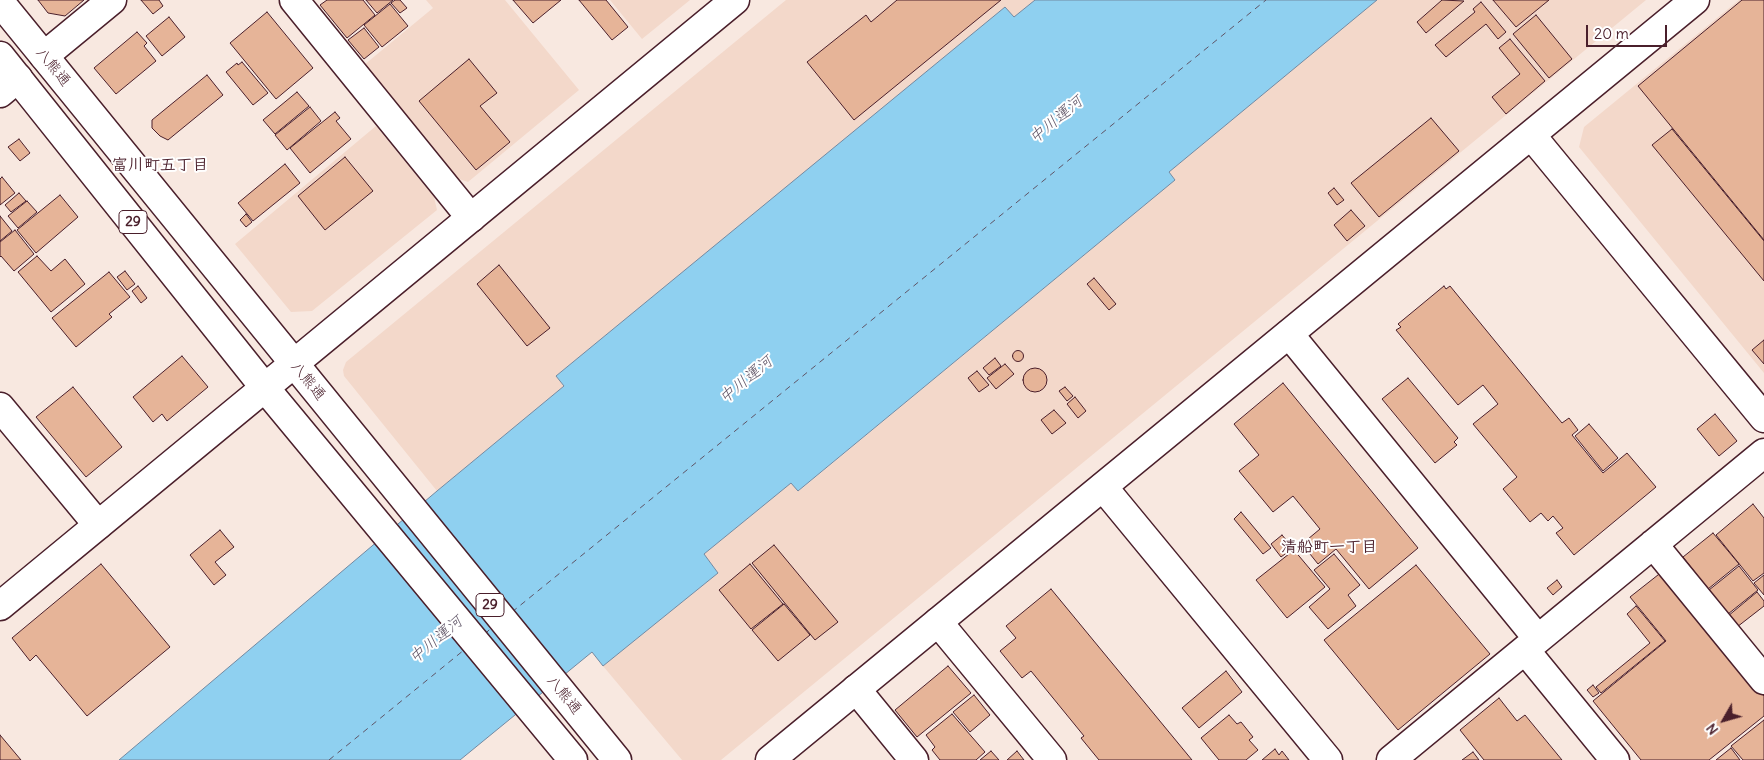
<!DOCTYPE html>
<meta charset="utf-8">
<style>
body{margin:0}
#map{position:relative;width:1764px;height:760px;overflow:hidden;background:#f8e8e0;font-family:Delius,sans-serif}
canvas{display:block}
.north{position:absolute;left:1699px;top:695px;width:50px;height:50px;-webkit-text-stroke:4px #fff;paint-order:stroke;rotate:232deg;font-size:14px;font-weight:700;line-height:20px;text-align:center;color:#4a1f2b}
.north::after{content:'';display:block;margin:auto;width:18px;height:22px;background:#4a1f2b;clip-path:polygon(50% 0,100% 100%,50% 72%,0 100%)}
.scale{position:absolute;left:1586px;top:25px;width:81px;height:22px;box-sizing:border-box;border:2px solid #4a1f2b;border-top:0;padding-left:6px;font-size:15px;line-height:18px;white-space:nowrap;color:#4a1f2b;-webkit-text-stroke:4px #fff;paint-order:stroke}
</style>
<div id="map">
<canvas width="1764" height="760"></canvas>
<div class="north">N</div>
<div class="scale">20 m</div>
</div>
<script>
const ctx = document.querySelector('canvas').getContext('2d');
ctx.lineJoin = 'round';
function paint(path, color) { ctx.fillStyle = color; ctx.fill(path, 'evenodd'); }
const shape = rows => new Path2D(rows.map(r => 'M' + r).join(''));
function stroke(path, color, width, dash) { ctx.strokeStyle = color; ctx.lineWidth = width; ctx.lineCap = dash ? 'butt' : 'round'; ctx.setLineDash(dash || []); ctx.stroke(path); }
function label(font, color, halo, rows, align = 'center') {
  ctx.font = font + ' Delius,"Klee One",sans-serif'; ctx.lineWidth = 4; ctx.setLineDash([]); ctx.textBaseline = 'middle'; ctx.strokeStyle = halo; ctx.fillStyle = color; for (const [text, x, y, turn = 0] of rows) {
    ctx.save(); ctx.translate(x, y); ctx.rotate((+turn || 0) * Math.PI / 180); ctx.textAlign = isNaN(turn) ? turn : align; if (halo) ctx.strokeText(text, 0, 0); ctx.fillText(text, 0, 0); ctx.restore();
  }
}
const built = shape([
 [426,0,505,0,579,90,468,182,456,178,364,65,433,8],
 [610,0,690,0,642,39],
 [786,0,1035,0,1014,17,1005,8,556,376,564,386,437,491,344,376,343,370,346,362],
 [1377,0,1646,0,721,760,682,760,603,666,718,573,704,554,791,483,799,491,1175,180,1169,172],
 [1739,0,1764,0,1764,373,1579,147,1584,127],
 [376,126,434,197,437,210,312,311,291,312,235,244]
]);
const water = shape([
 [1035,0,1377,0,1169,172,1175,180,798,491,791,483,704,554,718,573,603,666,592,652,460,760,119,760,437,491,564,386,556,376,1005,7,1014,17,1035,0]
]);
const ferry = shape([
 [512,612,1266,0],
 [485,634,491,628],
 [329,760,464,650]
]);
const building = shape([
 [38,0,84,0,65,16,48,13,38,0],
 [141,0,159,0,163,6,153,14,141,0],
 [327,0,363,0,375,15,347,38,320,5,327,0],
 [366,0,393,0,377,13,366,0],
 [395,0,400,0,407,8,400,13,391,3,395,0],
 [513,0,561,0,533,23,513,0],
 [579,0,606,0,628,27,612,40,579,0],
 [897,0,1001,0,854,120,807,62,866,15,871,22,897,0],
 [1442,0,1464,1,1426,33,1417,22,1442,0],
 [1493,0,1549,0,1516,27,1493,0],
 [1742,0,1764,0,1764,240,1638,86,1742,0],
 [1481,2,1506,32,1498,39,1486,24,1446,57,1435,45,1475,12,1473,9,1481,2],
 [390,4,408,26,382,47,364,25,390,4],
 [267,12,313,68,276,99,230,43,267,12],
 [1536,15,1572,59,1549,78,1513,34,1536,15],
 [169,17,185,37,162,56,146,36,169,17],
 [364,28,379,47,364,59,348,40,364,28],
 [137,32,147,43,144,46,156,61,116,94,94,68,137,32],
 [1510,39,1545,81,1506,114,1492,97,1520,74,1499,48,1510,39],
 [469,59,497,93,480,106,510,142,476,170,419,101,469,59],
 [242,62,268,93,253,105,226,72,237,63,238,65,242,62],
 [207,75,223,95,168,140,160,136,152,128,152,120,207,75],
 [297,92,309,106,275,134,263,120,297,92],
 [310,107,321,121,287,150,275,135,310,107],
 [335,112,340,118,336,121,351,139,310,173,290,148,335,112],
 [1431,118,1459,151,1379,217,1351,183,1431,118],
 [1672,129,1764,241,1764,281,1652,145,1672,129],
 [19,139,30,153,20,161,8,147,19,139],
 [345,157,373,191,325,230,298,196,345,157],
 [285,164,300,183,253,221,238,203,285,164],
 [2,177,15,193,0,205,0,179,2,177],
 [1334,188,1344,200,1337,205,1328,193,1334,188],
 [19,193,26,201,11,212,5,205,19,193],
 [60,195,78,217,36,253,17,230,60,195],
 [27,201,37,212,18,228,8,216,27,201],
 [1351,210,1365,226,1347,241,1334,225,1351,210],
 [246,214,252,222,246,227,240,220,246,214],
 [0,216,12,231,0,241,0,216],
 [15,230,34,254,14,271,1,256,0,257,0,242,15,230],
 [37,256,51,271,65,259,85,284,51,312,18,272,37,256],
 [499,265,550,328,527,346,477,284,499,265],
 [125,271,135,284,127,290,117,277,125,271],
 [109,272,130,297,109,314,112,317,76,347,52,318,109,272],
 [1094,278,1116,304,1109,310,1087,284,1094,278],
 [138,286,147,298,141,303,132,291,138,286],
 [1444,286,1446,289,1450,286,1562,423,1569,418,1578,430,1572,435,1603,473,1627,453,1656,487,1574,555,1556,533,1563,528,1553,516,1548,521,1541,513,1530,522,1503,489,1517,477,1473,424,1498,404,1483,385,1458,405,1396,330,1401,327,1398,324,1444,286],
 [1764,340,1764,364,1752,350,1764,340],
 '1012.5 356a5.5 5.5 0 1 1 11 0a5.5 5.5 0 1 1-11 0Z',
 [182,356,208,387,167,421,162,414,153,422,133,397,182,356],
 [995,358,1001,366,989,375,983,368,995,358],
 [1005,364,1014,374,996,389,987,378,1005,364],
 '1023 380a12 12 0 1 1 24 0a12 12 0 1 1-24 0Z',
 [977,371,989,385,979,392,968,378,977,371],
 [1408,378,1458,438,1454,442,1457,445,1435,463,1382,399,1408,378],
 [1283,383,1418,548,1369,589,1336,549,1318,564,1302,544,1320,529,1293,496,1273,512,1239,471,1259,455,1234,424,1283,383],
 [73,387,122,447,86,477,36,417,73,387],
 [1065,387,1073,396,1067,401,1059,391,1065,387],
 [1075,397,1086,411,1078,418,1067,404,1075,397],
 [1054,410,1066,423,1052,434,1041,420,1054,410],
 [1715,414,1737,441,1719,456,1697,429,1715,414],
 [1589,424,1618,458,1603,471,1575,436,1589,424],
 [1753,504,1764,518,1764,573,1753,581,1716,535,1753,504],
 [1241,512,1271,548,1263,554,1234,519,1241,512],
 [220,530,234,547,215,562,226,575,214,585,190,555,220,530],
 [1713,533,1739,564,1708,589,1683,557,1713,533],
 [1282,535,1293,548,1281,557,1271,544,1282,535],
 [774,545,838,622,815,640,752,563,774,545],
 [1294,550,1325,587,1287,618,1256,580,1294,550],
 [1334,554,1360,585,1348,595,1356,606,1328,629,1309,607,1330,589,1314,570,1334,554],
 [101,564,170,647,87,716,36,655,30,661,12,638,101,564],
 [750,564,783,604,751,629,719,590,750,564],
 [1416,565,1490,654,1398,730,1324,640,1416,565],
 [1739,566,1758,590,1728,614,1709,590,1739,566],
 [1663,571,1764,696,1764,716,1709,760,1641,760,1593,701,1666,641,1630,597,1663,571],
 [1764,575,1764,595,1754,583,1764,575],
 [1557,580,1562,587,1553,595,1547,588,1557,580],
 [1051,589,1192,760,1099,760,1081,738,1084,736,1031,671,1022,678,1000,651,1016,638,1006,626,1051,589],
 [1757,592,1764,601,1764,606,1737,627,1728,616,1757,592],
 [784,604,810,635,778,661,752,630,784,604],
 [1636,606,1665,641,1601,693,1596,687,1650,643,1627,614,1636,606],
 [948,666,971,693,917,737,895,710,948,666],
 [1226,671,1242,692,1199,728,1182,708,1226,671],
 [1593,685,1599,693,1593,697,1587,690,1593,685],
 [974,695,990,715,970,732,953,712,974,695],
 [1499,698,1517,721,1525,715,1562,760,1484,760,1460,730,1499,698],
 [952,714,985,752,976,760,940,760,932,750,935,747,926,735,952,714],
 [1229,715,1237,724,1241,722,1253,737,1249,740,1258,750,1246,760,1219,760,1201,738,1229,715],
 [1764,720,1764,760,1743,760,1731,746,1764,720],
 [0,735,21,760,0,760,0,735],
 [1731,748,1740,760,1716,760,1731,748],
 [1275,749,1279,755,1282,751,1289,760,1262,760,1275,749],
 [991,751,999,760,980,760,991,751],
 [1017,751,1024,760,1007,760,1017,751],
 [1473,752,1479,760,1462,760,1473,752]
]);
const minor = shape([
 [294,0,471,218],
 [44,56,112,0],
 [0,93,18,78],
 [1289,334,1538,639],
 [0,407,98,525],
 [1103,487,1328,760],
 [1653,544,1764,680],
 [938,622,1052,760],
 [1525,650,1615,760],
 [856,689,914,760],
 [1391,760,1764,453]
]);
const tertiary = shape([
 [1531,135,1764,418],
 [0,606,735,0],
 [770,760,1695,0]
]);
const primary = shape([
 [0,2,617,760],
 [0,56,265,388,573,760]
]);
const shields = [
 [133,222,28],
 [490,605,28]
];
const shieldNames = [
 ["29",133,222],
 ["29",490,605]
];
const streetNames = [
 ["八熊通",53,67,51],
 ["八熊通",308,381,51],
 ["八熊通",564,695,51]
];
const waterNames = [
 ["中川運河",1056,120,-40],
 ["中川運河",746,380,-40],
 ["中川運河",436,640,-40]
];
const neighbourhoodNames = [
 ["富川町五丁目",160,165],
 ["清船町一丁目",1329,547]
];
paint(built, '#f3d8ca');
paint(water, '#8fd0f0');
stroke(water, '#7389a1', 1);
stroke(ferry, '#5f5466', 1, [6, 5]);
paint(building, '#e6b498');
stroke(building, '#4a1f2b', 1);
stroke(minor, '#4a1f2b', 31);
stroke(tertiary, '#4a1f2b', 31);
stroke(primary, '#4a1f2b', 31);
stroke(minor, '#fff', 28);
stroke(tertiary, '#fff', 28);
stroke(primary, '#fff', 28);
for (const [x, y, w] of shields) { const box = new Path2D(); box.roundRect(x - w / 2, y - 11.5, w, 23, 4); ctx.fillStyle = '#fff'; ctx.fill(box); stroke(box, '#4a1f2b', 1); }
label('bold 14px', '#4a1f2b', null, shieldNames);
label('15px', '#4a1f2b', '#fff', streetNames);
label('italic 16px', '#5f5466', '#fff', waterNames);
label('bold 16px', '#4a1f2b', '#fff', neighbourhoodNames);
</script>
